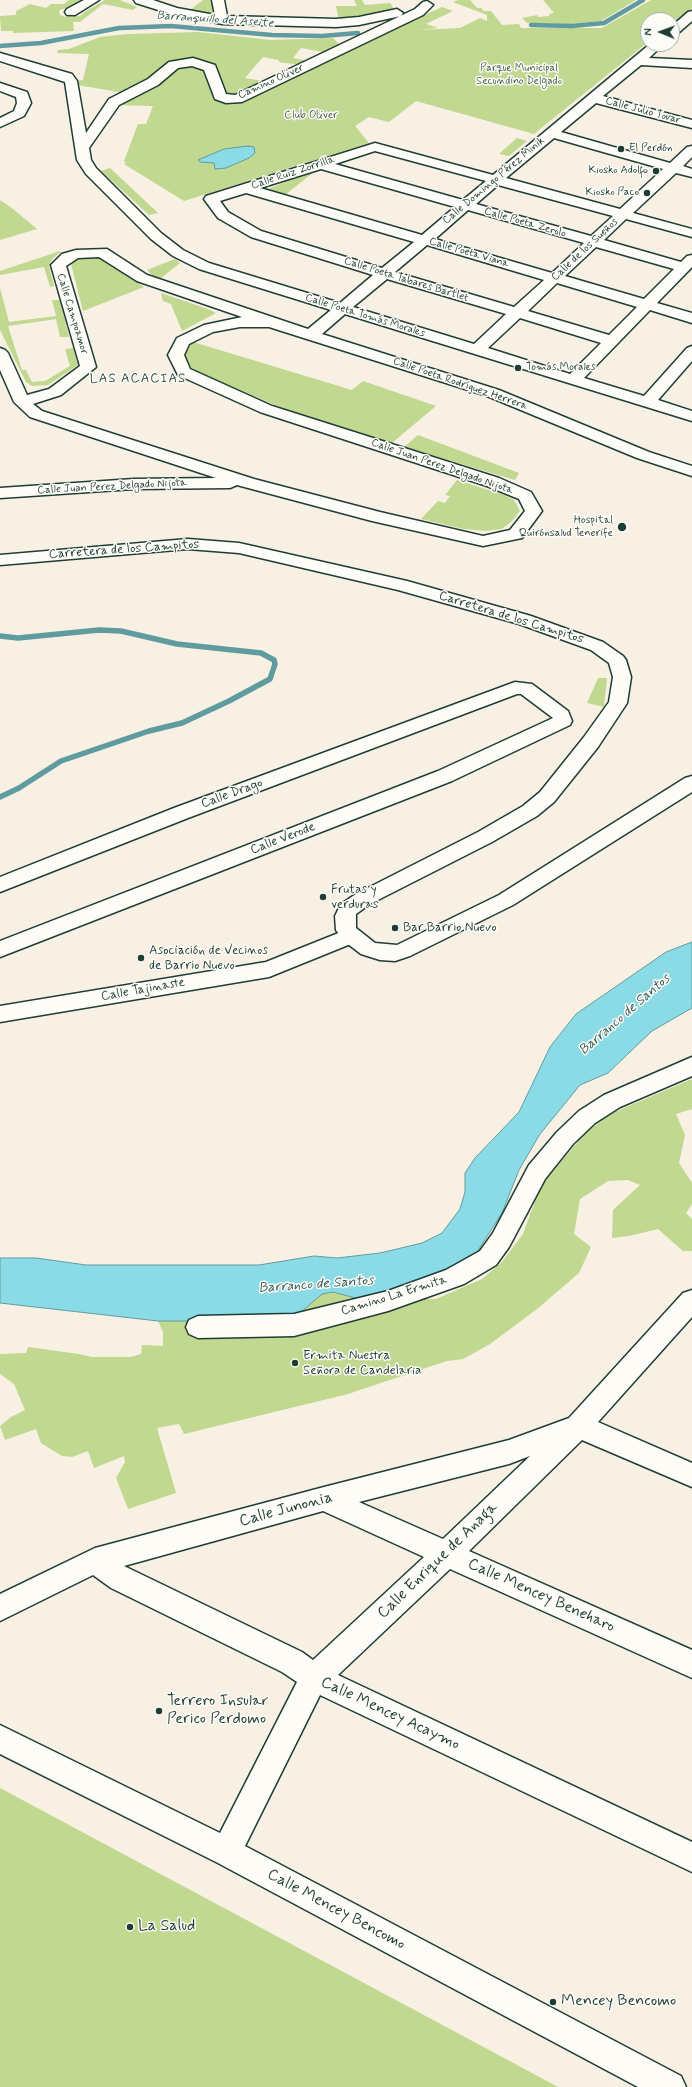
<!DOCTYPE html>
<meta charset="utf-8">
<style>
body{margin:0}
#map{position:relative;width:692px;height:2087px;overflow:hidden;background:#f7f0e3;font-family:Mynerve,sans-serif}
canvas{display:block}
.north{position:absolute;left:640px;top:12px;width:40px;height:40px;box-sizing:border-box;background:#fdfcf7;border:1px solid #a4b0a9;border-radius:50%;rotate:271deg;font-size:11px;font-weight:700;line-height:16px;text-align:center;color:#1f3d34}
.north::after{content:'';display:block;margin:auto;width:14px;height:18px;background:#1f3d34;clip-path:polygon(50% 0,100% 100%,50% 72%,0 100%)}
</style>
<div id="map">
<canvas width="692" height="2087"></canvas>
<div class="north">N</div>
</div>
<script>
const ctx = document.querySelector('canvas').getContext('2d');
ctx.lineJoin = 'round';
function paint(path, color) { ctx.fillStyle = color; ctx.fill(path, 'evenodd'); }
const shape = rows => new Path2D(rows.map(r => 'M' + r).join(''));
function stroke(path, color, width, dash) { ctx.strokeStyle = color; ctx.lineWidth = width; ctx.lineCap = dash ? 'butt' : 'round'; ctx.setLineDash(dash || []); ctx.stroke(path); }
function label(font, color, halo, rows, align = 'center') {
  ctx.font = font + ' Mynerve,sans-serif'; ctx.lineWidth = 3; ctx.setLineDash([]); ctx.textBaseline = 'middle'; ctx.strokeStyle = halo; ctx.fillStyle = color; for (const [text, x, y, turn = 0] of rows) {
    ctx.save(); ctx.translate(x, y); ctx.rotate((+turn || 0) * Math.PI / 180); ctx.textAlign = isNaN(turn) ? turn : align; if (halo) ctx.strokeText(text, 0, 0); ctx.fillText(text, 0, 0); ctx.restore();
  }
}
const green = shape([
 [69,0,86,0,72,7,59,10,60,15,66,17,80,16,86,11,105,0,120,0,137,7,133,10,103,4,80,22,73,22,74,31,13,33,13,31,1,31,0,16,16,15,16,11,30,4,46,8,51,4,64,4],
 [203,0,210,0,215,12,209,14,190,10],
 [354,0,362,0,365,5,390,3,395,11,339,21,336,6,357,6],
 [458,0,470,0,477,8,481,8,484,11,491,11,502,25,519,24,521,28,602,28,651,0,692,0,692,8,672,23,672,20,648,20,648,42,534,134,416,101,389,122,369,117,355,126,369,143,184,201,124,164,126,163,124,161,138,124,146,124,153,106,117,105,164,80,179,68,197,67,205,71,215,98,246,100,442,7,453,11,426,24,438,28,416,30,460,28,480,18,487,21,487,15,453,2],
 [543,0,636,0,601,21,570,24,527,23,522,18,537,15,538,17,550,16,549,14,554,13],
 [198,32,271,40,333,38,341,46,328,53,301,48,293,58,309,61,301,65,279,62,279,60,263,57,245,78,263,81,235,96,222,91,214,68,207,62,184,59,166,63,161,68,162,70,148,81,119,92,77,85,76,81,83,80,89,54,57,53,58,50,69,49,100,37,128,34],
 [517,138,527,141,509,156,499,154],
 [110,168,158,213,149,215,101,171],
 [311,171,315,171,285,195,268,189],
 [0,200,13,209,37,229,0,240],
 [60,251,61,252,53,258,49,266,54,286,50,287,44,267,0,275,0,271],
 [94,256,104,259,144,287,83,311,71,264,79,259],
 [175,259,180,263,160,279,154,277,147,270],
 [0,288,9,322,56,316,52,300,60,300,69,337,60,337,56,319,8,326,22,370,26,370,32,382,45,381,70,366,65,349,73,348,78,365,48,385,32,386,26,382,0,330],
 [161,293,208,309,216,313,182,331,171,304,163,301],
 [193,342,352,390,363,381,436,406,392,443,290,411,210,378,190,367,186,358,183,349],
 [418,435,519,473,515,480,404,447],
 [457,480,504,495,514,500,520,511,512,521,502,529,486,531,464,529,421,519,438,501,445,503,450,496,445,495],
 [598,678,607,678,604,707,587,703],
 [692,1079,692,1109,676,1114,685,1135,679,1163,692,1183,692,1204,686,1213,692,1219,692,1251,683,1251,658,1229,629,1236,612,1238,613,1210,640,1185,628,1180,608,1181,580,1199,574,1234,591,1247,579,1273,537,1309,490,1344,463,1359,447,1361,348,1394,184,1434,179,1424,157,1428,176,1493,128,1509,116,1478,125,1462,124,1456,94,1468,88,1451,72,1457,62,1456,41,1443,36,1429,5,1440,0,1426,11,1417,25,1410,14,1384,0,1374,0,1354,26,1353,28,1347,79,1354,92,1357,130,1357,141,1354,142,1345,163,1346,163,1332,158,1321,210,1321,300,1313,322,1294,333,1292,374,1303,403,1305,425,1299,436,1299,482,1279,502,1262,523,1234,540,1187,586,1132,610,1114],
 [0,1788,519,2066,558,2087,0,2087]
]);
const water = shape([
 [248,146,254,147,255,153,249,158,226,168,215,169,214,163,200,162,198,160,224,149,248,146],
 [692,942,692,1008,652,1031,608,1073,580,1085,540,1134,519,1170,502,1213,466,1269,425,1299,403,1305,374,1303,333,1292,322,1294,300,1313,210,1321,158,1321,0,1303,0,1258,36,1258,86,1265,259,1265,314,1256,337,1258,380,1253,422,1243,442,1233,460,1209,465,1192,465,1173,475,1158,519,1112,550,1047,576,1014,666,952,692,942]
]);
const streamFar1 = shape([
 [531,25,572,26,604,23,643,0],
 [0,46,41,43,119,28,171,26,272,35,322,36,358,33]
]);
const stream = shape([
 [0,636,18,638,99,630,121,631,177,644,261,653,274,660,275,664,270,679,229,701,182,723,149,731,61,761,19,788,0,797]
]);
const street = shape([
 [84,0,99,0,75,15,67,15,65,12,67,9,84,0],
 [134,0,153,0,177,8,215,15,212,0,224,0,227,16,336,19,359,17,397,9,403,13,401,16,359,25,336,27,222,24,171,14,136,3,134,0],
 [427,1,433,5,423,15,242,102,226,103,215,99,204,70,192,66,178,68,158,85,119,105,89,148,91,160,96,168,161,233,183,250,209,263,340,303,373,275,251,237,218,218,204,199,206,196,375,143,493,175,650,44,664,44,649,58,692,60,692,68,641,65,603,96,692,120,692,128,596,103,561,132,670,163,687,147,692,146,692,157,683,166,692,169,692,177,676,173,633,213,692,229,692,237,626,219,604,240,681,262,687,256,692,255,692,267,657,303,692,313,692,323,650,310,584,378,644,396,687,348,692,346,692,361,658,400,692,411,692,421,345,314,322,334,499,390,649,452,692,466,692,476,637,458,487,396,269,327,240,327,213,332,189,344,184,355,190,369,272,406,499,478,531,492,542,511,522,538,483,546,372,521,237,485,230,488,134,489,0,498,0,488,134,479,216,478,30,417,14,402,0,370,0,348,5,350,8,353,27,395,49,389,80,366,51,265,62,254,76,250,107,249,147,275,308,329,331,310,199,269,173,256,151,239,86,174,77,160,65,82,0,61,0,53,72,74,77,81,86,133,109,99,148,79,169,62,193,58,215,65,226,94,235,95,415,9,423,2,427,1],
 [554,138,663,169,620,209,506,178,554,138],
 [375,151,486,181,463,200,335,164,375,151],
 [321,169,455,207,422,235,260,188,321,169],
 [498,185,613,216,591,236,476,204,498,185],
 [246,193,414,242,382,268,261,231,228,212,220,201,246,193],
 [468,210,584,243,552,273,435,239,468,210],
 [427,245,544,280,514,307,395,272,427,245],
 [596,247,674,269,644,299,565,276,596,247],
 [99,257,137,281,242,317,204,325,177,338,168,355,178,375,260,412,487,486,519,499,525,511,510,530,483,536,380,512,254,479,42,411,33,404,61,395,96,367,66,266,78,258,99,257],
 [387,279,506,314,474,344,353,307,387,279],
 [557,283,637,307,609,335,528,311,557,283],
 [520,318,601,343,570,374,488,348,520,318],
 [692,11,692,21,676,35,672,36,672,26,688,12,692,11],
 [0,83,27,92,31,103,24,116,0,127,0,118,14,111,17,103,16,97,0,91,0,83],
 [515,682,532,684,568,711,572,721,570,725,452,781,0,957,0,941,438,771,553,718,521,694,517,694,188,818,0,892,0,877,174,808,515,682],
 [351,928,358,931,361,936,358,941,269,977,0,1022,0,1006,266,962,351,928],
 [692,1057,692,1076,620,1107,595,1123,573,1144,545,1179,509,1247,496,1265,464,1284,388,1311,294,1336,198,1338,189,1334,186,1327,189,1320,198,1316,294,1314,388,1291,446,1270,480,1251,493,1233,529,1165,557,1132,579,1111,604,1095,692,1057],
 [692,1290,692,1317,598,1422,692,1463,692,1487,582,1440,469,1551,692,1650,692,1678,450,1569,338,1675,692,1842,692,1872,320,1695,245,1846,681,2076,686,2087,638,2087,216,1862,0,1754,0,1725,220,1833,297,1682,282,1672,111,1588,93,1575,0,1621,0,1594,95,1548,324,1487,509,1440,569,1418,683,1293,692,1290],
 [530,1456,443,1539,359,1502,509,1464,530,1456],
 [323,1511,424,1557,313,1660,302,1652,124,1566,323,1511]
]);
const secondary = shape([
 [188,539,239,543,407,581,531,616,603,642,623,656,626,660,631,677,627,703,598,747,554,802,537,816,492,842,370,904,356,914,356,928,375,943,397,945,499,895,685,778,692,776,692,792,513,905,410,956,395,961,380,960,361,954,344,941,336,930,335,916,341,904,356,894,478,832,523,806,540,792,584,737,609,702,613,677,609,663,591,650,519,624,398,590,239,553,188,549,0,565,0,555,188,539]
]);
const markers = [
 [621,149,4,"#1f3d34"],
 [656,171,4,"#1f3d34"],
 [647,193,4,"#1f3d34"],
 [518,368,4,"#1f3d34"],
 [622,527,5,"#1f3d34"],
 [323,897,4,"#1f3d34"],
 [395,928,4,"#1f3d34"],
 [141,958,4,"#1f3d34"],
 [295,1363,4,"#1f3d34"],
 [159,1711,4,"#1f3d34"],
 [130,1927,4,"#1f3d34"],
 [553,2002,4,"#1f3d34"]
];
const farParknames = [
 ["Parque Municipal",519,69],
 ["Secundino Delgado",519,82],
 ["Club Oliver",311,116]
];
const farStreetnames = [
 ["Camino Oliver",271,82,-24],
 ["Calle Julio Tovar",643,111,15],
 ["Calle Ruiz Zorrilla",293,173,-18],
 ["Calle Domingo Pérez Minik",494,181,-40],
 ["Calle Poeta Zerolo",525,223,16],
 ["Calle de los Sueños",585,250,-43],
 ["Calle Poeta Viana",469,253,16],
 ["Calle Poeta Tabares Bartlet",406,280,17],
 ["Calle Campoamor",72,314,73],
 ["Calle Poeta Tomás Morales",365,316,17],
 ["Calle Poeta Rodríguez Herrera",460,384,19],
 ["Calle Juan Perez Delgado Nijota",442,467,19],
 ["Calle Juan Perez Delgado Nijota",112,487,-3]
];
const farPoinames = [
 ["El Perdón",629,149,"left"],
 ["Kiosko Adolfo",648,171],
 ["Kiosko Paco",639,193],
 ["Tomás Morales",526,368,"left"],
 ["Hospital",613,521],
 ["Quirónsalud Tenerife",613,534]
];
const farWaternames = [
 ["Barranquillo del Aseite",215,20,4]
];
const farQuarternames = [
 ["LAS ACACIAS",138,379]
];
const streetNames = [
 ["Carretera de los Campitos",124,550,-4],
 ["Carretera de los Campitos",511,618,17],
 ["Calle Drago",232,794,-20],
 ["Calle Verode",283,839,-21],
 ["Calle Tajinaste",143,990,-10],
 ["Camino La Ermita",394,1296,-17]
];
const poiNames = [
 ["Frutas y",331,890],
 ["verduras",331,905],
 ["Bar Barrio Nuevo",403,928],
 ["Asociación de Vecinos",149,951],
 ["de Barrio Nuevo",149,966],
 ["Ermita Nuestra",303,1356],
 ["Señora de Candelaria",303,1371]
];
const waterNames = [
 ["Barranco de Santos",625,1015,-41],
 ["Barranco de Santos",316,1285,-4]
];
const nearStreetnames = [
 ["Calle Junonia",286,1510,-15],
 ["Calle Enrique de Anaga",438,1561,-44],
 ["Calle Mencey Beneharo",541,1596,24],
 ["Calle Mencey Acaymo",390,1714,25],
 ["Calle Mencey Bencomo",336,1910,28]
];
const nearPoinames = [
 ["Terrero Insular",167,1702],
 ["Perico Perdomo",167,1720],
 ["La Salud",138,1927],
 ["Mencey Bencomo",561,2002]
];
paint(green, '#c0d88f');
paint(water, '#8bdbe7');
stroke(water, '#609c9f', 1);
stroke(streamFar1, '#609c9f', 4.5);
stroke(stream, '#609c9f', 5.5);
stroke(street, '#1f3d34', 3);
stroke(secondary, '#1f3d34', 3);
paint(street, '#fdfcf7');
paint(secondary, '#fdfcf7');
for (const [x, y, r, color] of markers) { const dot = new Path2D(); dot.arc(x, y, r, 0, 2 * Math.PI); ctx.fillStyle = color; ctx.fill(dot); stroke(dot, '#fdfcf7', 1.5); }
label('11px', '#3f5c46', '#fdfcf7', farParknames);
label('11px', '#1f3d34', '#fdfcf7', farStreetnames);
label('11px', '#1f3d34', '#fdfcf7', farPoinames, 'right');
label('italic 12px', '#355d58', '#fdfcf7', farWaternames);
ctx.letterSpacing = '1px';
label('13px', '#1f3d34', '#fdfcf7', farQuarternames);
ctx.letterSpacing = '0px';
label('13px', '#1f3d34', '#fdfcf7', streetNames);
label('13px', '#1f3d34', '#fdfcf7', poiNames, 'left');
label('italic 14px', '#355d58', '#fdfcf7', waterNames);
label('16px', '#1f3d34', '#fdfcf7', nearStreetnames);
label('16px', '#1f3d34', '#fdfcf7', nearPoinames, 'left');
</script>
